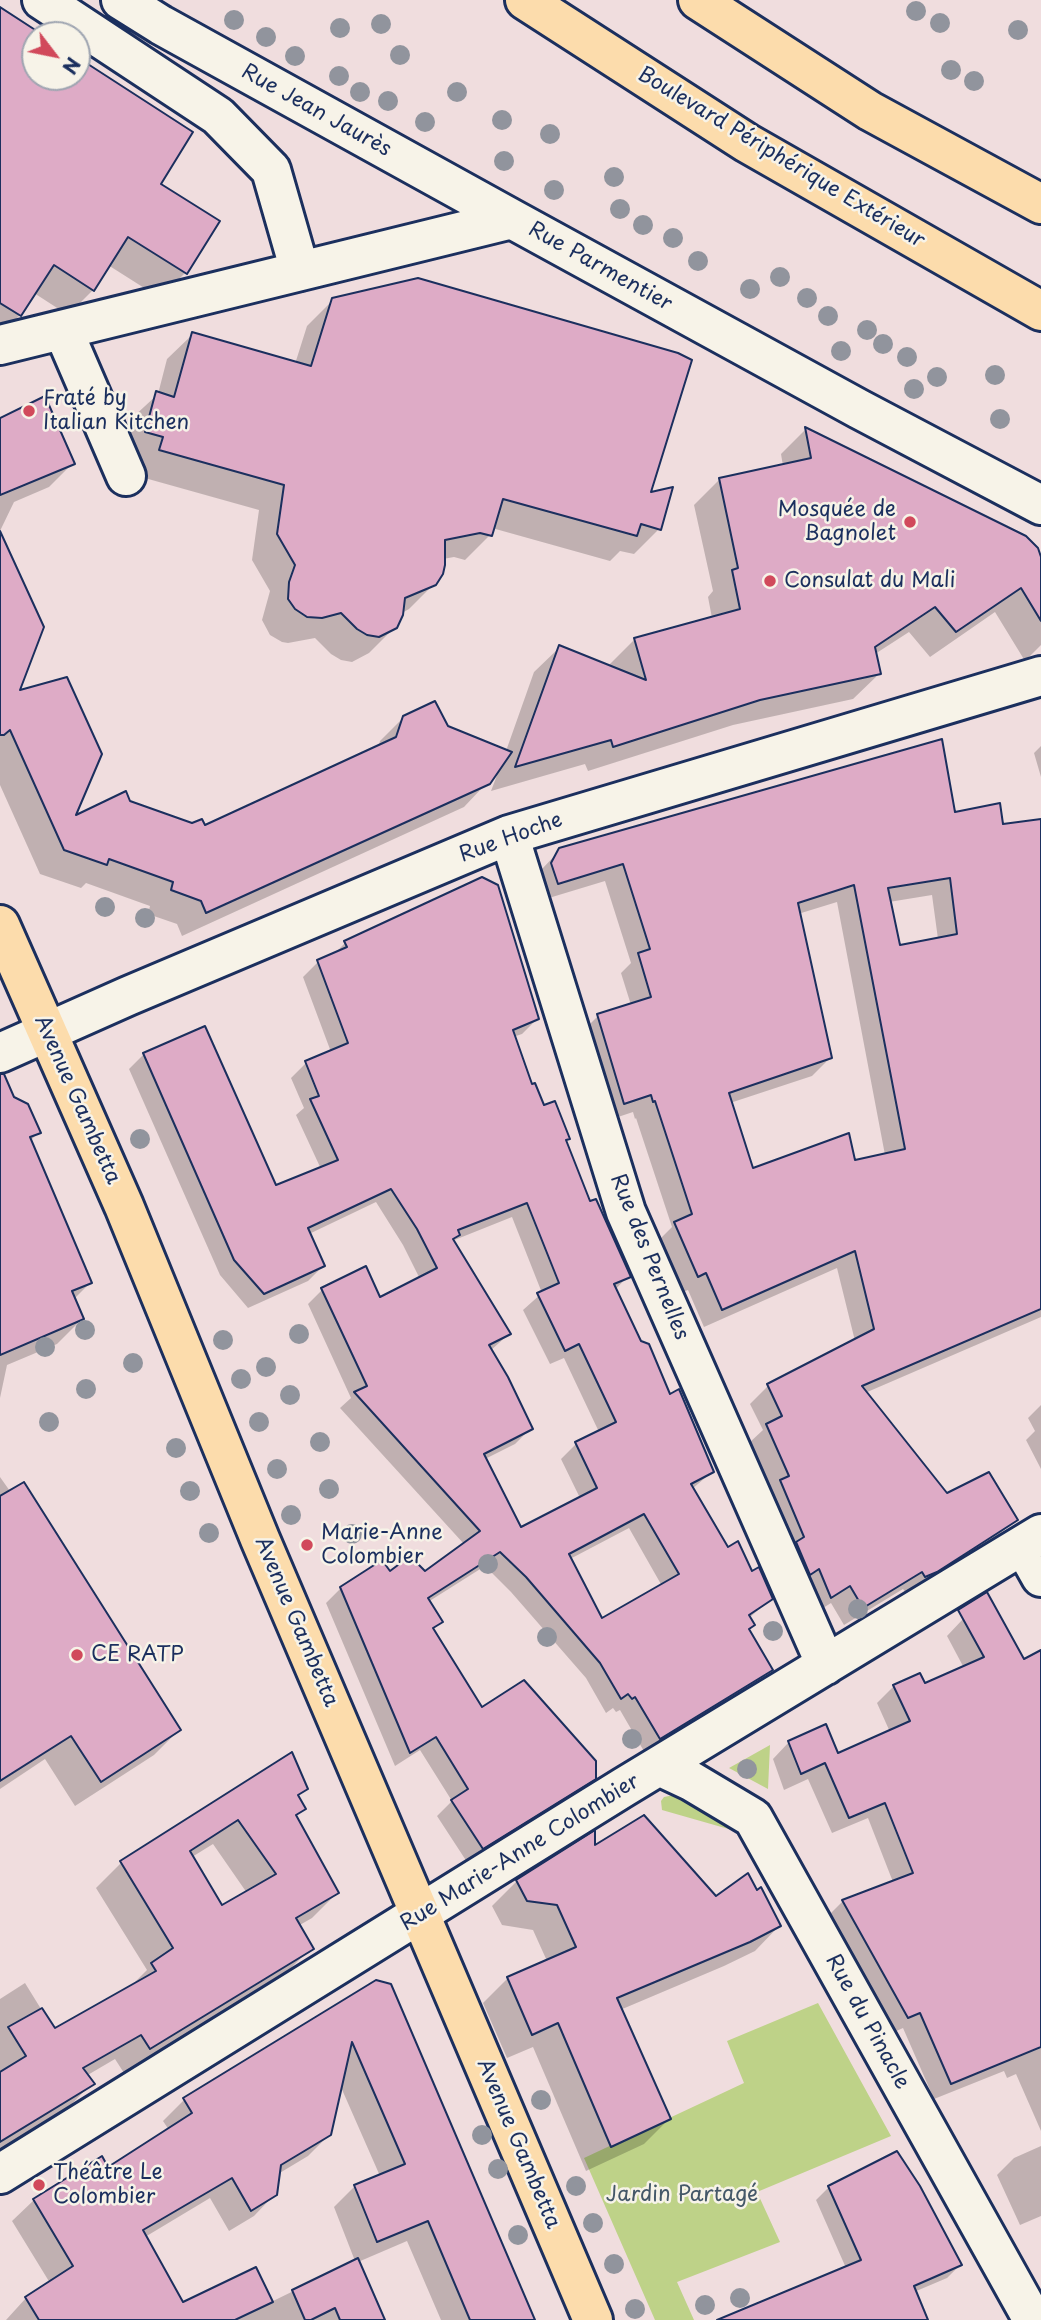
<!DOCTYPE html>
<meta charset="utf-8">
<style>
body{margin:0}
#map{position:relative;width:1041px;height:2320px;overflow:hidden;background:#f0ddde;font-family:"Playpen Sans",sans-serif}
canvas{display:block}
.north{position:absolute;left:21px;top:21px;width:70px;height:70px;box-sizing:border-box;background:#f7f3e8;border:2px solid #9fa5b1;border-radius:50%;rotate:122deg;font-size:19px;font-weight:700;line-height:28px;text-align:center;color:#1b2f5e}
.north::after{content:'';display:block;margin:auto;width:24px;height:32px;background:#d1495b;clip-path:polygon(50% 0,100% 100%,50% 72%,0 100%)}
</style>
<div id="map">
<canvas width="1041" height="2320"></canvas>
<div class="north">N</div>
</div>
<script>
const ctx = document.querySelector('canvas').getContext('2d');
ctx.lineJoin = 'round';
function paint(path, color) { ctx.fillStyle = color; ctx.fill(path, 'evenodd'); }
const shape = rows => new Path2D(rows.map(r => 'M' + r).join(''));
function stroke(path, color, width, dash) { ctx.strokeStyle = color; ctx.lineWidth = width; ctx.lineCap = dash ? 'butt' : 'round'; ctx.setLineDash(dash || []); ctx.stroke(path); }
function label(font, color, halo, rows, align = 'center') {
  ctx.font = font + ' "Playpen Sans",sans-serif'; ctx.lineWidth = 5; ctx.setLineDash([]); ctx.textBaseline = 'middle'; ctx.strokeStyle = halo; ctx.fillStyle = color; for (const [text, x, y, turn = 0] of rows) {
    ctx.save(); ctx.translate(x, y); ctx.rotate((+turn || 0) * Math.PI / 180); ctx.textAlign = isNaN(turn) ? turn : align; if (halo) ctx.strokeText(text, 0, 0); ctx.fillText(text, 0, 0); ctx.restore();
  }
}
const green = shape([
 [770,1745,768,1789,729,1768],
 [679,1794,739,1832,662,1810,661,1801,664,1797],
 [818,2003,891,2136,757,2192,780,2242,677,2282,694,2320,655,2320,584,2158,744,2083,727,2041]
]);
const shadow = shape([
 [0,9,40,35,35,35,35,77,77,77,77,59,158,184,185,273,160,298,108,265,93,290,68,315,34,293,20,315,0,335],
 [333,300,649,494,659,529,634,554,620,551,610,561,492,528,490,535,465,560,454,557,443,559,435,583,409,609,402,613,395,627,369,653,352,662,341,660,331,654,315,638,288,643,282,642,270,635,262,620,270,591,252,560,259,510,134,475,120,458,131,419,158,394,167,359,193,334,295,364,307,326],
 [0,421,73,463,49,487,14,502,0,531],
 [806,429,1041,562,1041,645,1025,661,995,612,930,657,909,632,875,654,879,674,853,699,733,725,588,771,585,764,491,791,499,770,464,807,182,936,177,924,148,914,150,906,86,883,81,888,40,874,0,785,0,562,17,693,73,819,129,802,204,828,378,748,380,741,404,717,446,728,506,751,534,672,560,647,610,668,609,665,635,639,712,618,708,597,713,591,694,505,720,479,783,466,781,454],
 [1041,746,1041,777,1034,753],
 [953,814,1001,826,1041,821,1041,1317,865,1393,946,1495,1015,1519,997,1537,916,1589,907,1594,903,1589,844,1625,831,1603,812,1615,770,1492,749,1443,763,1430,750,1404,768,1386,855,1341,837,1268,704,1327,688,1290,680,1293,657,1242,672,1227,636,1118,635,1119,633,1112,606,1121,580,1034,598,1016,631,1005,621,973,631,963,605,881,539,901,534,882,542,869,560,850],
 [932,895,938,939,898,947,889,902],
 [837,902,885,1155,854,1162,752,1170,730,1103,812,1076,830,1058,798,914],
 [345,943,537,1019,522,1034,513,1037,530,1086,543,1108,568,1138,565,1142,589,1204,628,1276,615,1290,669,1396,712,1472,692,1489,727,1549,771,1599,749,1618,748,1629,771,1670,756,1685,645,1753,620,1710,616,1712,613,1708,606,1713,586,1678,511,1592,485,1566,428,1602,441,1622,433,1630,481,1709,594,1778,579,1793,467,1862,437,1816,452,1801,420,1750,395,1766,326,1603,341,1588,389,1573,425,1574,464,1544,340,1408,351,1398,308,1304,323,1289,380,1299,420,1279,403,1245,376,1202,309,1234,323,1266,308,1281,248,1308,220,1275,129,1069,144,1054,275,1187,321,1169,296,1115,304,1108,291,1078,306,1063,331,1052,303,977,318,962,333,955],
 [512,1217,542,1293,523,1310,550,1364,564,1358,599,1432,576,1444,561,1459,580,1498,520,1530,485,1459,515,1444,530,1429,490,1351,509,1334,452,1241],
 [629,1528,662,1586,601,1620,570,1559],
 [0,1094,39,1132,30,1141,90,1283,74,1299,82,1319,57,1344,7,1365,0,1398],
 [1041,1405,1041,1469,1026,1440,1035,1431,1028,1418],
 [0,1477,179,1730,154,1755,75,1806,45,1759,0,1789],
 [963,1619,1023,1661,1041,1652,1041,2131,1016,2074,1007,2078,1004,2071,934,2099,903,2028,890,2034,826,1918,843,1901,893,1882,868,1818,832,1833,808,1779,784,1790,773,1759,789,1742,837,1755,890,1732,877,1703,894,1686,924,1685,964,1668,947,1636],
 [305,1788,297,1797,304,1809,295,1817,337,1893,312,1918,298,1926,311,1948,286,1973,124,2073,115,2059,86,2076,92,2083,68,2108,0,2150,0,1999,25,1983,54,2030,129,1988,147,1970,96,1888,121,1863],
 [213,1844,247,1893,222,1907,192,1857],
 [594,1848,779,1926,755,1951,724,1966,620,2010,669,2119,644,2144,586,2171,533,2047,507,2058,483,2003,508,1978,547,1961,533,1930,502,1925,492,1906,517,1881],
 [376,1982,533,2320,441,2320,407,2241,358,2262,383,2320,6,2320,26,2298,50,2283,12,2221,34,2200,102,2158,108,2170,169,2130,163,2121,184,2100],
 [340,2085,380,2176,355,2186,334,2207,355,2261,271,2302,182,2304,145,2237,210,2198,229,2231,254,2216,275,2194,278,2174,308,2156,330,2134],
 [1041,2146,1041,2216,1020,2225,997,2175,1014,2158],
 [829,2187,960,2265,947,2278,914,2292,926,2320,737,2320,846,2268,816,2200]
]);
const building = shape([
 [0,7,43,35,35,35,35,77,77,77,77,57,193,132,161,184,220,221,187,274,128,237,94,291,54,265,21,316,0,303,0,7],
 [418,278,678,353,692,360,651,492,673,487,661,530,641,524,637,536,503,499,492,536,480,533,445,540,445,565,443,574,436,585,405,598,403,615,397,628,379,637,367,635,357,629,341,613,322,618,307,617,295,609,288,599,289,582,295,565,277,534,284,485,159,450,163,437,145,432,156,391,174,397,192,332,311,366,332,298,418,278],
 [45,396,75,464,0,495,0,418,45,396],
 [805,427,1026,536,1038,548,1041,557,1041,621,1021,588,956,632,935,607,875,647,881,674,760,700,613,747,611,740,515,767,559,645,646,680,634,638,740,609,732,570,738,568,719,478,811,458,805,427],
 [0,531,44,627,20,690,67,677,102,754,76,815,126,791,130,801,192,823,202,819,205,825,396,737,403,716,435,701,448,726,512,752,490,784,206,913,201,901,171,890,173,882,109,859,107,865,64,850,10,730,4,735,0,735,0,531],
 [942,739,955,812,1000,803,1003,824,1041,819,1041,1309,862,1386,947,1493,989,1472,1018,1520,937,1572,925,1577,922,1572,863,1608,850,1586,831,1598,819,1569,810,1575,796,1542,804,1537,780,1480,789,1476,766,1424,782,1416,767,1384,874,1329,855,1251,722,1310,706,1273,698,1277,674,1222,692,1214,655,1101,653,1102,651,1095,624,1104,597,1014,651,997,638,953,650,949,623,864,558,884,551,863,559,848,942,739],
 [950,878,957,934,900,945,888,888,950,878],
 [854,885,905,1149,855,1160,849,1133,753,1168,729,1093,832,1058,798,903,854,885],
 [482,877,498,885,539,1019,513,1030,532,1084,535,1083,544,1105,555,1101,570,1139,566,1140,590,1201,596,1199,631,1277,614,1284,641,1341,649,1344,670,1394,679,1389,714,1472,691,1484,728,1547,738,1541,752,1571,759,1567,773,1599,749,1615,755,1625,749,1629,773,1670,660,1739,635,1697,632,1699,628,1694,621,1699,600,1663,526,1577,500,1552,428,1598,443,1622,433,1628,482,1707,524,1680,596,1761,596,1779,483,1849,451,1800,468,1789,436,1737,410,1753,340,1587,382,1560,390,1571,410,1556,425,1571,480,1531,354,1392,367,1386,321,1288,366,1266,380,1297,437,1268,417,1229,391,1189,308,1228,325,1266,264,1294,234,1260,143,1053,205,1026,276,1185,338,1160,310,1099,319,1096,305,1061,348,1043,317,960,347,947,344,941,482,877],
 [527,1203,559,1283,537,1293,565,1351,579,1344,616,1422,575,1442,597,1488,521,1527,484,1454,533,1429,508,1377,489,1345,511,1334,453,1239,460,1235,458,1230,527,1203],
 [644,1514,679,1574,602,1618,569,1554,644,1514],
 [0,1074,4,1074,14,1097,28,1104,41,1133,30,1137,92,1283,72,1291,84,1319,0,1355,0,1074],
 [24,1482,181,1730,101,1782,71,1736,0,1781,0,1496,24,1482],
 [987,1592,1024,1659,1041,1650,1041,2047,951,2084,920,2013,908,2018,842,1900,913,1873,885,1803,849,1818,825,1763,801,1774,788,1741,826,1724,838,1753,910,1721,893,1685,920,1673,925,1683,984,1657,958,1610,987,1592],
 [292,1752,308,1789,298,1795,306,1809,296,1815,339,1893,296,1918,314,1949,150,2049,141,2035,83,2068,95,2084,0,2142,0,2072,26,2056,8,2027,42,2008,55,2028,156,1971,151,1963,173,1948,120,1861,292,1752],
 [238,1820,276,1874,222,1905,190,1851,238,1820],
 [644,1815,716,1896,748,1873,757,1890,761,1887,781,1926,750,1942,617,1998,671,2119,611,2147,558,2023,532,2035,507,1977,576,1947,557,1905,527,1901,516,1880,595,1830,595,1845,644,1815],
 [376,1980,391,1984,535,2320,470,2320,428,2221,377,2242,354,2185,405,2164,352,2042,331,2135,281,2165,277,2195,251,2211,232,2178,143,2230,183,2302,256,2267,273,2302,235,2320,39,2320,25,2297,73,2266,33,2199,102,2156,108,2167,192,2113,183,2098,376,1980],
 [897,2151,920,2186,962,2265,914,2286,928,2320,717,2320,861,2260,828,2186,897,2151],
 [358,2258,385,2320,340,2320,335,2308,311,2320,305,2320,292,2290,358,2258]
]);
const minor = shape([
 [42,0,218,116,271,170,300,271],
 [121,0,161,25,512,219,859,409,1041,505],
 [63,330,126,476],
 [0,345,512,219],
 [509,835,626,1212,826,1665],
 [0,1053,128,996,509,835,1041,676],
 [1023,1545,1041,1577],
 [659,1766,691,1781,753,1818,1033,2320],
 [0,2174,624,1787,1041,1534]
]);
const major = shape([
 [0,925,124,1206,260,1539,593,2320]
]);
const highway = shape([
 [525,0,747,143,1041,311],
 [698,0,870,111,1041,204]
]);
const trees = [
 [916,11],
 [234,20],
 [940,23],
 [381,24],
 [340,28],
 [1018,30],
 [266,37],
 [400,55],
 [295,56],
 [951,70],
 [339,76],
 [974,81],
 [360,92],
 [457,92],
 [388,101],
 [502,120],
 [425,122],
 [550,134],
 [504,161],
 [614,177],
 [554,190],
 [620,209],
 [643,225],
 [673,238],
 [698,261],
 [780,277],
 [750,289],
 [807,298],
 [828,316],
 [867,330],
 [883,344],
 [841,351],
 [907,357],
 [995,375],
 [937,377],
 [914,389],
 [1000,419],
 [105,907],
 [145,918],
 [140,1139],
 [85,1330],
 [299,1334],
 [223,1340],
 [45,1347],
 [133,1363],
 [266,1367],
 [241,1379],
 [86,1389],
 [290,1395],
 [49,1422],
 [259,1422],
 [320,1442],
 [176,1448],
 [277,1469],
 [329,1489],
 [190,1491],
 [291,1515],
 [209,1533],
 [352,1534],
 [488,1564],
 [858,1609],
 [773,1631],
 [547,1637],
 [632,1739],
 [747,1769],
 [541,2100],
 [482,2135],
 [498,2169],
 [576,2186],
 [593,2223],
 [518,2235],
 [614,2264],
 [740,2298],
 [705,2305],
 [635,2309]
];
const markers = [
 [29,411,7,"#d1495b"],
 [910,522,7,"#d1495b"],
 [770,581,7,"#d1495b"],
 [307,1545,7,"#d1495b"],
 [77,1655,7,"#d1495b"],
 [39,2185,7,"#d1495b"]
];
const streetNames = [
 ["Rue Jean Jaurès",316,111,29],
 ["Boulevard Périphérique Extérieur",781,158,31],
 ["Rue Parmentier",600,267,29],
 ["Rue Hoche",511,838,-20],
 ["Avenue Gambetta",77,1100,66],
 ["Rue des Pernelles",649,1257,68],
 ["Avenue Gambetta",296,1622,67],
 ["Rue Marie-Anne Colombier",520,1853,-32],
 ["Rue du Pinacle",867,2022,61],
 ["Avenue Gambetta",518,2144,67]
];
const poiNames = [
 ["Fraté by",43,399],
 ["Italian Kitchen",43,423],
 ["Mosquée de",896,510,"right"],
 ["Bagnolet",896,534,"right"],
 ["Consulat du Mali",784,581],
 ["Marie-Anne",321,1533],
 ["Colombier",321,1557],
 ["CE RATP",91,1655],
 ["Théâtre Le",53,2173],
 ["Colombier",53,2197]
];
const parkNames = [
 ["Jardin Partagé",682,2195]
];
paint(green, '#bed288');
paint(shadow, '#0003');
paint(building, '#deabc6');
stroke(building, '#1b2f5e', 2);
stroke(minor, '#1b2f5e', 44);
stroke(major, '#1b2f5e', 44);
stroke(highway, '#1b2f5e', 44);
stroke(minor, '#f7f3e8', 38);
stroke(major, '#fcdcac', 38);
stroke(highway, '#fcdcac', 38);
ctx.fillStyle = '#91949d';
for (const [x, y] of trees) { ctx.beginPath(); ctx.arc(x, y, 10, 0, 2 * Math.PI); ctx.fill(); }
for (const [x, y, r, color] of markers) { const dot = new Path2D(); dot.arc(x, y, r, 0, 2 * Math.PI); ctx.fillStyle = color; ctx.fill(dot); stroke(dot, '#f7f3e8', 2.5); }
label('21px', '#1b2f5e', '#f7f3e8', streetNames);
label('21px', '#1b2f5e', '#f7f3e8', poiNames, 'left');
label('21px', '#445868', '#f7f3e8', parkNames);
</script>
